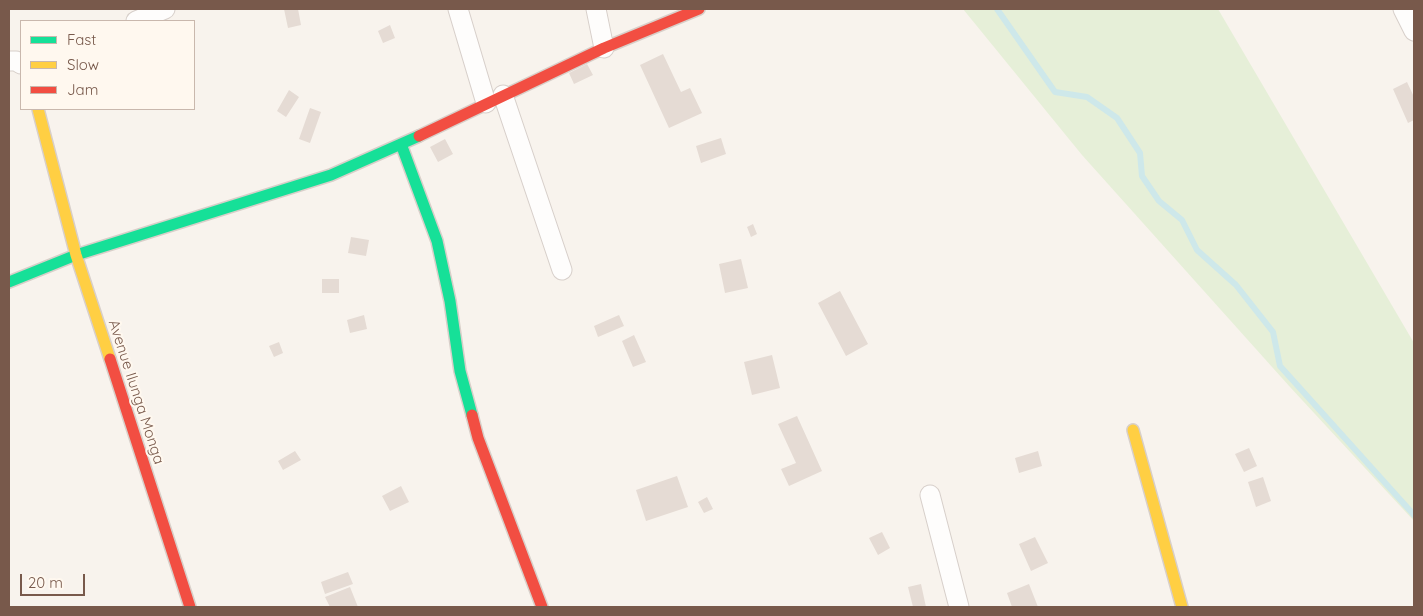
<!DOCTYPE html>
<style>
body{margin:0}
#map{position:relative;width:1423px;height:616px;overflow:hidden;background:#f8f3ed;font-family:Quicksand,sans-serif}
canvas{display:block}
.frame{position:absolute;inset:0;border:10px solid #78594b;pointer-events:none}
.legend{position:absolute;left:20px;top:20px;width:175px;height:90px;box-sizing:border-box;background:#fff8ef;border:1px solid #c9b8ad;margin:0;padding:6px 9px;list-style:none;font-size:15px;color:#78594b}
.legend li{display:flex;align-items:center;gap:10px;height:25px}
.legend b{width:25px;border:1px solid #c9b8ad}
.scale{position:absolute;left:20px;top:574px;width:65px;height:22px;box-sizing:border-box;border:2px solid #78594b;border-top:0;padding-left:6px;font-size:15px;line-height:18px;white-space:nowrap;color:#78594b;-webkit-text-stroke:4px #fff8ef;paint-order:stroke}
</style>
<div id="map">
<canvas width="1423" height="616"></canvas>
<div class="frame"></div>
<ul class="legend">
<li><b style="height:6px;background:#16e098"></b>Fast</li>
<li><b style="height:6px;background:#ffcf43"></b>Slow</li>
<li><b style="height:6px;background:#f24e42"></b>Jam</li>
</ul>
<div class="scale">20 m</div>
</div>
<script>
const ctx = document.querySelector('canvas').getContext('2d');
ctx.lineJoin = 'round';
function paint(path, color) { ctx.fillStyle = color; ctx.fill(path, 'evenodd'); }
const shape = rows => new Path2D(rows.map(r => 'M' + r).join(''));
function stroke(path, color, width, dash) { ctx.strokeStyle = color; ctx.lineWidth = width; ctx.lineCap = dash ? 'butt' : 'round'; ctx.setLineDash(dash || []); ctx.stroke(path); }
function label(font, color, halo, rows, align = 'center') {
  ctx.font = font + ' Quicksand,sans-serif'; ctx.lineWidth = 4; ctx.setLineDash([]); ctx.textBaseline = 'middle'; ctx.strokeStyle = halo; ctx.fillStyle = color; for (const [text, x, y, turn = 0] of rows) {
    ctx.save(); ctx.translate(x, y); ctx.rotate((+turn || 0) * Math.PI / 180); ctx.textAlign = isNaN(turn) ? turn : align; if (halo) ctx.strokeText(text, 0, 0); ctx.fillText(text, 0, 0); ctx.restore();
  }
}
const green = shape([
 [963,9,1218,9,1414,343,1414,521,1290,387,1082,155]
]);
const stream = shape([
 [997,9,1055,92,1087,97,1117,118,1140,153,1142,176,1159,201,1182,220,1197,250,1236,285,1273,332,1280,366,1414,515]
]);
const building = shape([
 [284,9,298,9,301,25,288,28],
 [390,25,395,38,383,43,378,31],
 [663,54,681,92,690,88,702,113,669,128,640,65],
 [587,64,593,75,574,84,569,73],
 [1407,82,1414,97,1414,120,1408,123,1393,89],
 [289,90,299,97,286,117,277,111],
 [310,108,321,112,310,143,299,139],
 [721,138,726,154,701,163,696,146],
 [445,139,453,154,438,162,430,147],
 [753,224,757,234,751,237,747,227],
 [351,237,369,240,366,256,348,253],
 [741,259,748,288,725,293,719,264],
 [322,279,339,279,339,293,322,293],
 [840,291,868,344,846,356,818,303],
 [364,315,367,329,350,333,347,320],
 [619,315,624,326,598,337,594,326],
 [634,335,646,362,633,367,622,341],
 [279,342,283,353,274,357,269,346],
 [772,355,780,388,752,395,744,362],
 [797,416,822,471,789,486,781,469,796,463,778,424],
 [1249,448,1257,466,1244,472,1235,454],
 [295,451,301,460,283,470,278,461],
 [1038,451,1042,466,1019,473,1015,458],
 [677,476,688,507,646,521,636,490],
 [1263,477,1271,501,1256,507,1248,482],
 [401,486,409,502,390,511,382,496],
 [707,497,713,509,704,513,698,502],
 [882,532,890,548,878,555,869,538],
 [1035,537,1048,563,1031,571,1019,544],
 [348,572,353,584,325,594,321,582],
 [921,584,926,607,913,607,908,587],
 [1029,584,1038,607,1012,607,1007,593],
 [350,587,358,607,330,607,325,597]
]);
const street = shape([
 [458,9,486,103],
 [596,9,604,48],
 [1403,9,1414,31],
 [136,21,165,9],
 [9,61,16,61,21,64],
 [503,95,562,270],
 [930,495,959,607]
]);
const fast = shape([
 [401,144,437,241,450,301,460,371,472,415],
 [9,282,76,255,331,175,419,136]
]);
const slow = shape([
 [38,109,76,255,110,359],
 [1133,430,1182,607]
]);
const jam = shape([
 [419,136,604,48,699,9],
 [110,359,190,607],
 [472,415,478,438,542,607]
]);
const streetNames = [
 ["Avenue Ilunga Monga",136,392,72]
];
paint(green, '#e6efd8');
stroke(stream, '#cee8ea', 6);
paint(building, '#e5dbd4');
stroke(street, '#d7cfca', 21);
stroke(fast, '#d8cfc9', 14);
stroke(slow, '#d8cfc9', 14);
stroke(jam, '#d8cfc9', 14);
stroke(street, '#fefdfc', 19);
stroke(fast, '#16e098', 11);
stroke(slow, '#ffcf43', 11);
stroke(jam, '#f24e42', 11);
label('15px', '#78594b', '#fff8ef', streetNames);
</script>
